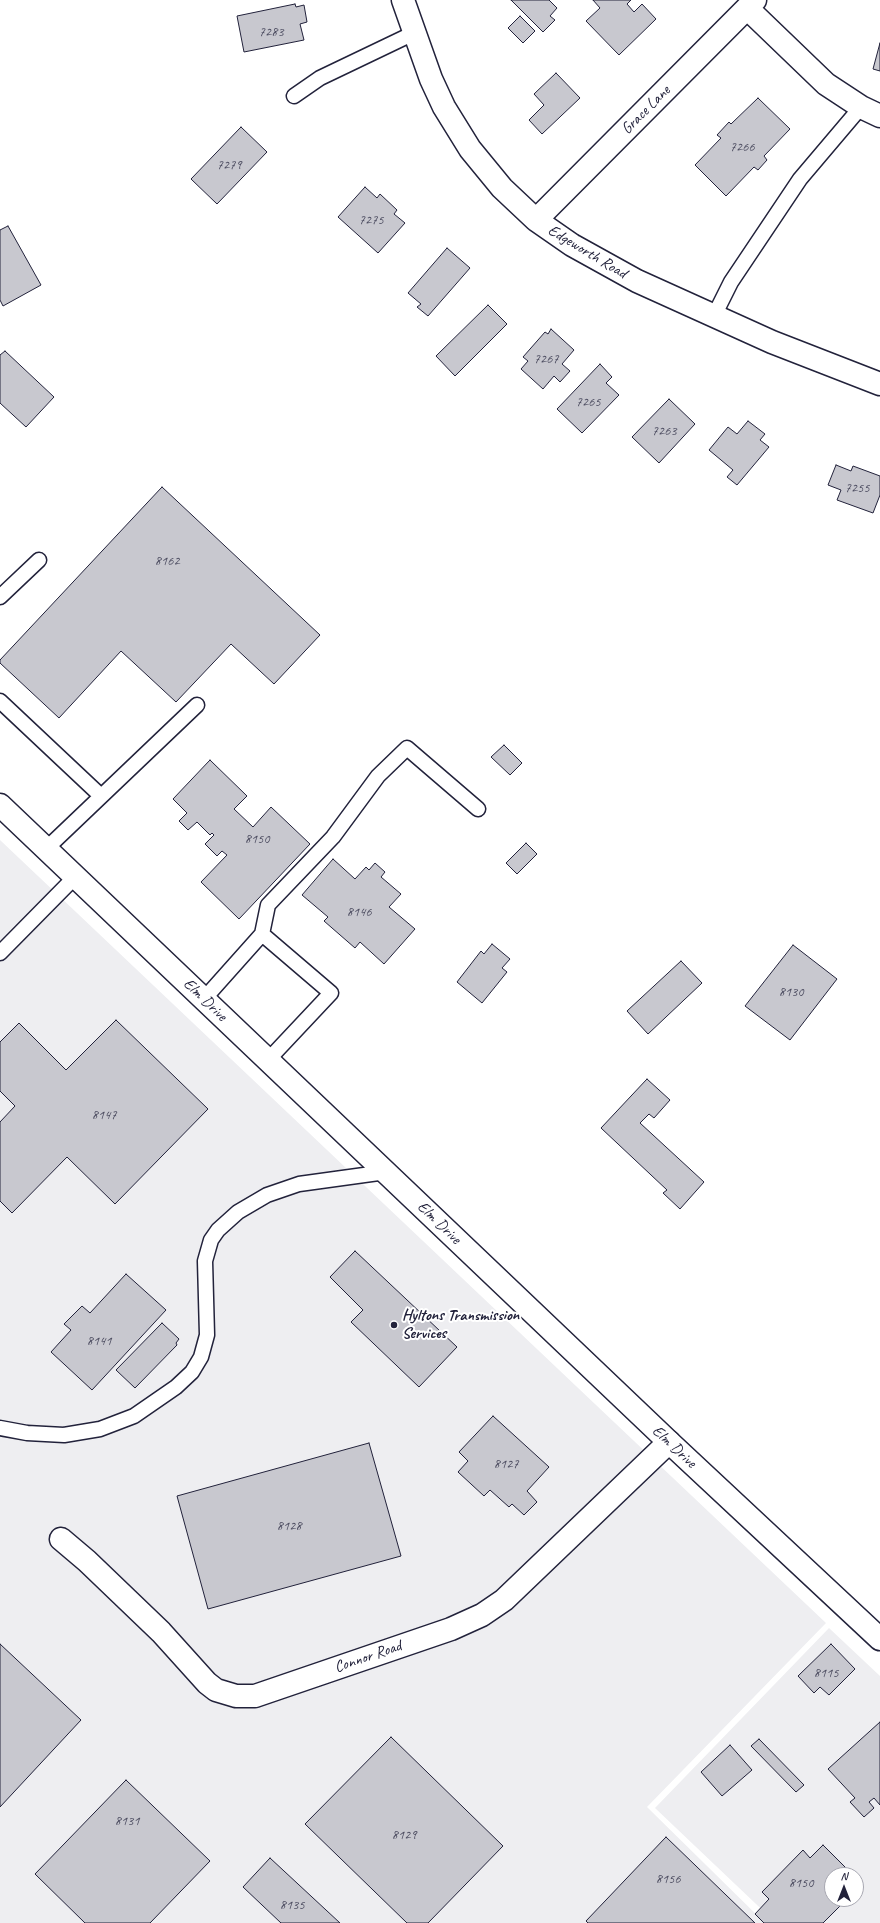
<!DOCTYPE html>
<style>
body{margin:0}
#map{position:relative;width:880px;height:1923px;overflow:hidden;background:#fff;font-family:Caveat,sans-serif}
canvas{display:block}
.north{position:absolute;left:824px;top:1867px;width:40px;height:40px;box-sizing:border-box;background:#fff;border:1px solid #a7a7b1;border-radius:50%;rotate:0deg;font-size:11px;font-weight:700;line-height:16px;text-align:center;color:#22223b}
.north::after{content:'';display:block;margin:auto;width:14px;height:18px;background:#22223b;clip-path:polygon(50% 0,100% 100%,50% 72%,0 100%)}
</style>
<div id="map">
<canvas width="880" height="1923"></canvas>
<div class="north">N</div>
</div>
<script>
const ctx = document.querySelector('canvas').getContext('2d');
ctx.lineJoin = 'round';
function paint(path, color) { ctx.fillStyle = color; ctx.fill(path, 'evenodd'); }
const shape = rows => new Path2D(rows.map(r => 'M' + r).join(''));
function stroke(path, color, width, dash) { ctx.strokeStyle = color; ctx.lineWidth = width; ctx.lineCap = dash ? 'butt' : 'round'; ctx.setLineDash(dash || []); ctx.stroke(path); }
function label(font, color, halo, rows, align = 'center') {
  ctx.font = font + ' Caveat,sans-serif'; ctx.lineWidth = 4; ctx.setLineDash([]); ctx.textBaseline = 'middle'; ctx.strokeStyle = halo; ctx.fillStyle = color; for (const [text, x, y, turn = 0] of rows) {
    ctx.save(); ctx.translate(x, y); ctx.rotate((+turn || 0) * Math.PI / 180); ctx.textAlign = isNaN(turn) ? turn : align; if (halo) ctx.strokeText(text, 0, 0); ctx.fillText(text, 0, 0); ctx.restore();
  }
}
const built = shape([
 [0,840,826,1623,647,1807,765,1923,0,1923],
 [829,1628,880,1676,880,1923,776,1923,655,1808],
 [832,1875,856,1875,856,1899,832,1899]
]);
const building = shape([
 [511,0,549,0,557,8,550,16,555,20,543,32,511,0],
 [593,0,631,0,627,4,634,12,642,4,656,19,619,55,586,21,600,8,593,0],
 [295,4,296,7,304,5,307,22,300,24,304,40,244,52,237,16,295,4],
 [520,16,535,31,523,43,508,28,520,16],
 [880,43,880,71,873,69,880,43],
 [556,73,580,98,542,134,529,120,544,105,534,94,556,73],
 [758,98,790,129,764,156,767,160,758,170,754,167,726,196,695,165,721,138,717,135,729,122,731,124,758,98],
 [241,127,267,152,217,204,191,179,241,127],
 [365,187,377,198,380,194,397,210,394,214,405,223,378,253,338,217,365,187],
 [8,226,41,285,3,306,0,300,0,230,8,226],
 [447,248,470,268,428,316,417,307,421,304,408,293,447,248],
 [488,305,507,324,455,376,436,356,488,305],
 [551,329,574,350,562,364,570,371,560,382,554,376,543,389,521,369,528,361,523,357,545,332,548,334,551,329],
 [5,351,54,397,26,427,0,403,0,355,5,351],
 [600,364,612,377,606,383,619,395,582,433,557,409,600,364],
 [669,399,695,424,659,463,632,437,669,399],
 [748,421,765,434,760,440,769,447,737,485,727,477,733,470,709,450,728,427,737,434,748,421],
 [836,465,851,471,853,466,880,476,880,495,873,513,837,500,841,490,828,485,836,465],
 [162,487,320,635,274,684,231,644,176,702,121,651,59,718,0,663,0,660,162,487],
 [504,745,522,763,510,775,491,757,504,745],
 [210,760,247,796,234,809,253,827,271,807,310,844,239,919,201,882,227,855,222,851,217,856,205,844,214,835,212,833,210,835,197,822,188,830,179,821,187,813,173,799,210,760],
 [526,843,537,854,517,874,506,863,526,843],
 [333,859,355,879,366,867,369,870,375,863,385,872,381,877,401,894,389,907,415,929,384,964,360,942,355,948,324,921,328,917,302,895,333,859],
 [492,944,510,959,502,968,507,972,482,1003,457,982,481,951,484,954,492,944],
 [793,945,837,979,790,1040,745,1006,793,945],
 [681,961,702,983,648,1034,627,1011,681,961],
 [116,1020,208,1109,115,1204,67,1157,12,1213,0,1201,0,1122,15,1106,0,1091,0,1042,19,1023,66,1070,116,1020],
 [647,1079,670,1100,654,1118,649,1114,640,1123,704,1182,680,1209,663,1193,667,1190,601,1128,647,1079],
 [355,1251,457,1347,419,1387,351,1322,363,1310,330,1277,355,1251],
 [126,1274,166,1310,92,1390,51,1352,71,1330,64,1324,82,1306,90,1313,126,1274],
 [162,1323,179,1339,176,1343,177,1345,135,1388,116,1370,162,1323],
 [493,1416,549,1467,527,1491,537,1502,524,1515,512,1504,509,1507,490,1490,484,1496,458,1472,468,1461,459,1452,493,1416],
 [369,1443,401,1556,208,1609,177,1496,369,1443],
 [0,1644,81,1720,0,1807,0,1644],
 [831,1644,855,1669,829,1695,820,1687,814,1693,798,1676,831,1644],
 [880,1722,880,1805,874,1798,869,1802,874,1808,864,1817,850,1802,855,1798,828,1769,880,1722],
 [391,1737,503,1846,428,1923,407,1923,305,1824,391,1737],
 [759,1739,804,1785,796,1792,751,1746,759,1739],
 [730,1745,752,1770,722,1796,701,1772,730,1745],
 [126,1780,210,1861,150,1923,85,1923,35,1874,126,1780],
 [666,1837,755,1923,588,1923,586,1921,666,1837],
 [823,1845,853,1875,832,1875,832,1899,847,1899,823,1923,764,1923,755,1914,769,1899,762,1892,803,1850,810,1858,823,1845],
 [270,1858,340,1923,281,1923,243,1887,270,1858],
 [856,1878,862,1884,856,1890,856,1878]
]);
const service = shape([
 [294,96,320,78,414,33],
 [714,316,731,282,800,179,861,107],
 [0,597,39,560],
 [0,701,101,796],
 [46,849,197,705],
 [262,934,268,905,333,837,378,776,407,748,478,809],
 [0,953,75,877],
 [204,999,262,934,331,993,268,1060],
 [0,1428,27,1433,64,1435,100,1429,134,1416,176,1387,192,1372,201,1357,207,1335,205,1261,211,1240,218,1230,238,1212,267,1195,299,1184,386,1172]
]);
const minor = shape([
 [403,0,431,79,444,107,470,149,502,188,536,220,572,245,637,281,772,342,880,384],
 [747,8,826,84,861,107,880,116],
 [536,220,755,0],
 [61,1539,87,1561,161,1632,207,1683,216,1690,236,1696,255,1696,451,1629,482,1615,504,1600,669,1442]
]);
const tertiary = shape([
 [0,805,669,1442,880,1639]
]);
const markers = [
 [394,1325,4,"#22223b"]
];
const numberNames = [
 ["7283",271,32],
 ["7266",742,147],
 ["7279",229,165],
 ["7275",371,220],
 ["7267",546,359],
 ["7265",588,402],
 ["7263",664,431],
 ["7255",857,488],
 ["8162",167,561],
 ["8150",257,839],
 ["8146",359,912],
 ["8130",791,992],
 ["8147",104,1115],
 ["8141",99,1341],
 ["8127",506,1464],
 ["8128",289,1526],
 ["8115",826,1673],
 ["8131",127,1821],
 ["8129",404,1835],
 ["8156",668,1879],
 ["8150",801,1883],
 ["8135",292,1905]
];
const streetNames = [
 ["Grace Lane",646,110,-45],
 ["Edgeworth Road",587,252,31],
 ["Elm Drive",205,1000,44],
 ["Elm Drive",439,1223,44],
 ["Elm Drive",674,1447,43],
 ["Connor Road",368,1657,-19]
];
const poiNames = [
 ["Hyltons Transmission",402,1316],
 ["Services",402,1334]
];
paint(built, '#eeeef1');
paint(building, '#c8c8cf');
stroke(building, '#22223b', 1);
stroke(service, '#22223b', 17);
stroke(minor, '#22223b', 25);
stroke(tertiary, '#22223b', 25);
stroke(service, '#fff', 14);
stroke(minor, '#fff', 22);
stroke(tertiary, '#fff', 22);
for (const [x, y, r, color] of markers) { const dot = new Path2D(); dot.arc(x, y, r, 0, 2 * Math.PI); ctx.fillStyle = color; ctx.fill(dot); stroke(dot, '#fff', 1.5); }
label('14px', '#4c4c60', null, numberNames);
label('16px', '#22223b', '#fff', streetNames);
label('bold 16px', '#22223b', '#fff', poiNames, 'left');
</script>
